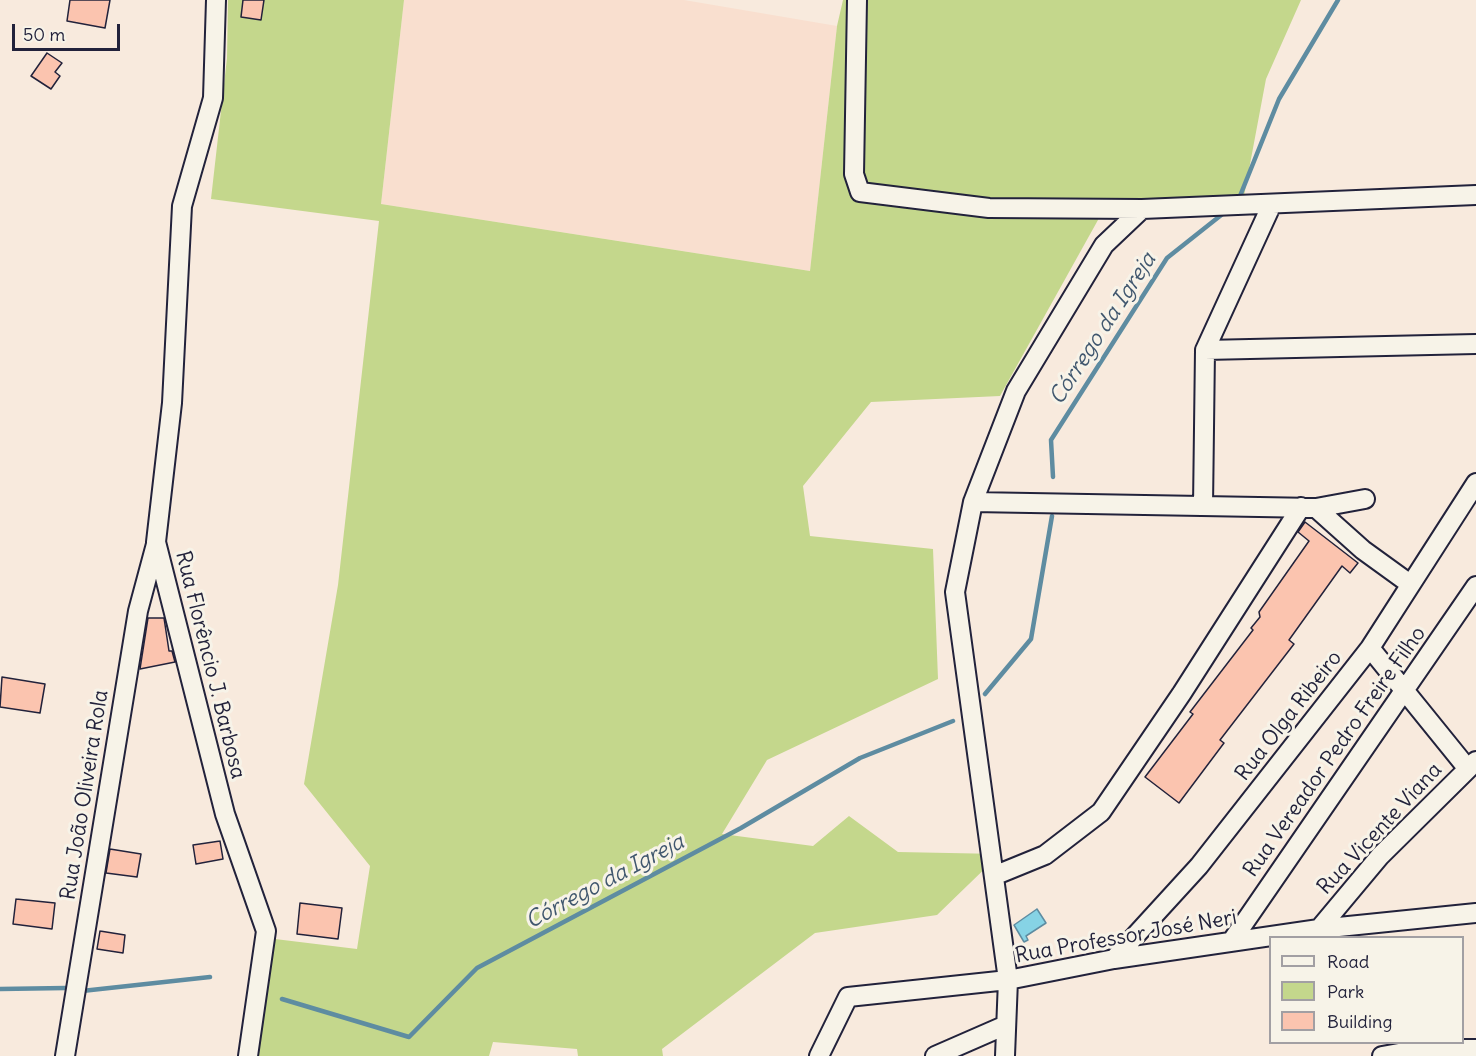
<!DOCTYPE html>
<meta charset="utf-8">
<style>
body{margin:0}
#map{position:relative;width:1476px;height:1056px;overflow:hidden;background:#f8eadd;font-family:Delius,sans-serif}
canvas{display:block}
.legend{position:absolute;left:1269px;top:936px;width:195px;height:108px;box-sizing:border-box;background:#f7f3e8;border:2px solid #a29fa3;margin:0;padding:8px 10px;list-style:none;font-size:18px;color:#22223b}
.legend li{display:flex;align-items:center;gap:12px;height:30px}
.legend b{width:30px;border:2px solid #a29fa3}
.scale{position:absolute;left:12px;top:24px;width:108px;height:27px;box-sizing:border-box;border:3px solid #22223b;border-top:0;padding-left:8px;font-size:18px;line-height:21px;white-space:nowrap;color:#22223b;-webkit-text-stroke:4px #f7f3e8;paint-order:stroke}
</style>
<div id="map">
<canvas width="1476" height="1056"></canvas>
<ul class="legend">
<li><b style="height:8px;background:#f7f3e8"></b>Road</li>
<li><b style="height:16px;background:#c4d78c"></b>Park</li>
<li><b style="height:16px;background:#fbc4af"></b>Building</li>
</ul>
<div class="scale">50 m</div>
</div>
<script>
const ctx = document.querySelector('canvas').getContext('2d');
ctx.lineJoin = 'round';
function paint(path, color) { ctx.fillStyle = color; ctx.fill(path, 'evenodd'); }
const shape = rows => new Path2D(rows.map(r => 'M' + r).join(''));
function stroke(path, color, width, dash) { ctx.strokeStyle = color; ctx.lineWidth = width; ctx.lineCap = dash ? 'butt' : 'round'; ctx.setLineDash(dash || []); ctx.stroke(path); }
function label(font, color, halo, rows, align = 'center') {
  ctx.font = font + ' Delius,sans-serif'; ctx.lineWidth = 6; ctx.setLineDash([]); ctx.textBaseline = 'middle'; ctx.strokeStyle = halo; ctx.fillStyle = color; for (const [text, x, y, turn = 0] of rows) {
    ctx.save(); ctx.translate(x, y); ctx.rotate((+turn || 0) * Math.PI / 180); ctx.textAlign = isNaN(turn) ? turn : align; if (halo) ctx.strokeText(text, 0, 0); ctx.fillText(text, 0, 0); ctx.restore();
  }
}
const built = shape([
 [404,0,684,0,837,26,810,271,381,204]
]);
const green = shape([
 [228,0,404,0,381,204,810,271,837,26,843,0,1301,0,1266,79,1244,196,1103,211,1000,396,871,402,803,486,810,536,933,549,938,679,767,760,722,834,813,846,849,816,898,852,1000,854,937,915,815,933,662,1049,663,1056,578,1056,577,1049,493,1042,489,1056,254,1056,275,939,357,949,370,866,304,784,338,585,379,221,211,199,227,58]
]);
const water = shape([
 [1037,909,1046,923,1026,936,1028,940,1024,942,1014,925,1037,909]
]);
const stream = shape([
 [1238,201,1279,99,1338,0],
 [1053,477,1051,440,1167,258,1225,212],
 [985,694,1031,639,1052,516],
 [0,989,66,988],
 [82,991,210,977],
 [282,999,409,1037,477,968,741,828,860,758,953,721]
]);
const building = shape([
 [70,0,110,0,105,28,67,21,70,0],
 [243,0,264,0,261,20,241,17,243,0],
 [47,53,62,63,55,72,60,76,51,89,31,76,47,53],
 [1305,522,1358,563,1350,573,1342,566,1289,640,1294,644,1220,740,1224,743,1179,803,1145,777,1193,714,1190,712,1253,630,1251,628,1260,617,1259,612,1309,541,1298,532,1305,522],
 [148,618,164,618,169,651,172,651,175,662,140,669,148,618],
 [2,677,45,684,40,713,0,707,2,677],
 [220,841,223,859,196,864,193,845,220,841],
 [110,849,141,854,137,877,106,873,110,849],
 [16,899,55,903,52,929,13,924,16,899],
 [300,903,342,908,338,939,297,934,300,903],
 [100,931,125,935,123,953,97,949,100,931]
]);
const minor = shape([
 [216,0,213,98,182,206,172,403,156,542,225,814,266,931,248,1056],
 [857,0,854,174,860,192,989,208,1142,209,1476,195],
 [1205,350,1476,344],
 [973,502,1316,508,1365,499],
 [1203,506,1205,350,1272,204],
 [1316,508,1363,550,1410,584],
 [1370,648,1468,769],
 [996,875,1045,855,1101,812,1182,693,1301,507],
 [1319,929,1380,856,1476,761],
 [1231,942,1476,586],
 [1114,959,1199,866,1370,648,1476,483],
 [65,1056,138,611,156,544],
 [819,1056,848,997,1008,980,1114,959,1319,929,1476,913],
 [935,1056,1006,1025],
 [1005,1056,1008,980,955,592,973,502,1016,391,1104,245,1142,209],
 [1382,1056,1421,1049,1476,1049]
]);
const streetNames = [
 ["Rua Florêncio J. Barbosa",210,665,76],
 ["Rua Olga Ribeiro",1289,716,-52],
 ["Rua Vereador Pedro Freire Filho",1335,752,-55],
 ["Rua João Oliveira Rola",85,795,-81],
 ["Rua Vicente Viana",1380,829,-47],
 ["Rua Professor José Neri",1126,937,-10]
];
const waterNames = [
 ["Córrego da Igreja",1103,329,-57],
 ["Córrego da Igreja",605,882,-28]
];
paint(built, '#f9dfcf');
paint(green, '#c4d78c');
paint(water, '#86d3e5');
stroke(water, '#5e8ca1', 1.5);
stroke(stream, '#5e8ca1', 4.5);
paint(building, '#fbc4af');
stroke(building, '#22223b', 1.5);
stroke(minor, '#22223b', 22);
stroke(minor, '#f7f3e8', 18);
label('21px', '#22223b', '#f7f3e8', streetNames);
label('italic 22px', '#40576e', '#f7f3e8', waterNames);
</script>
